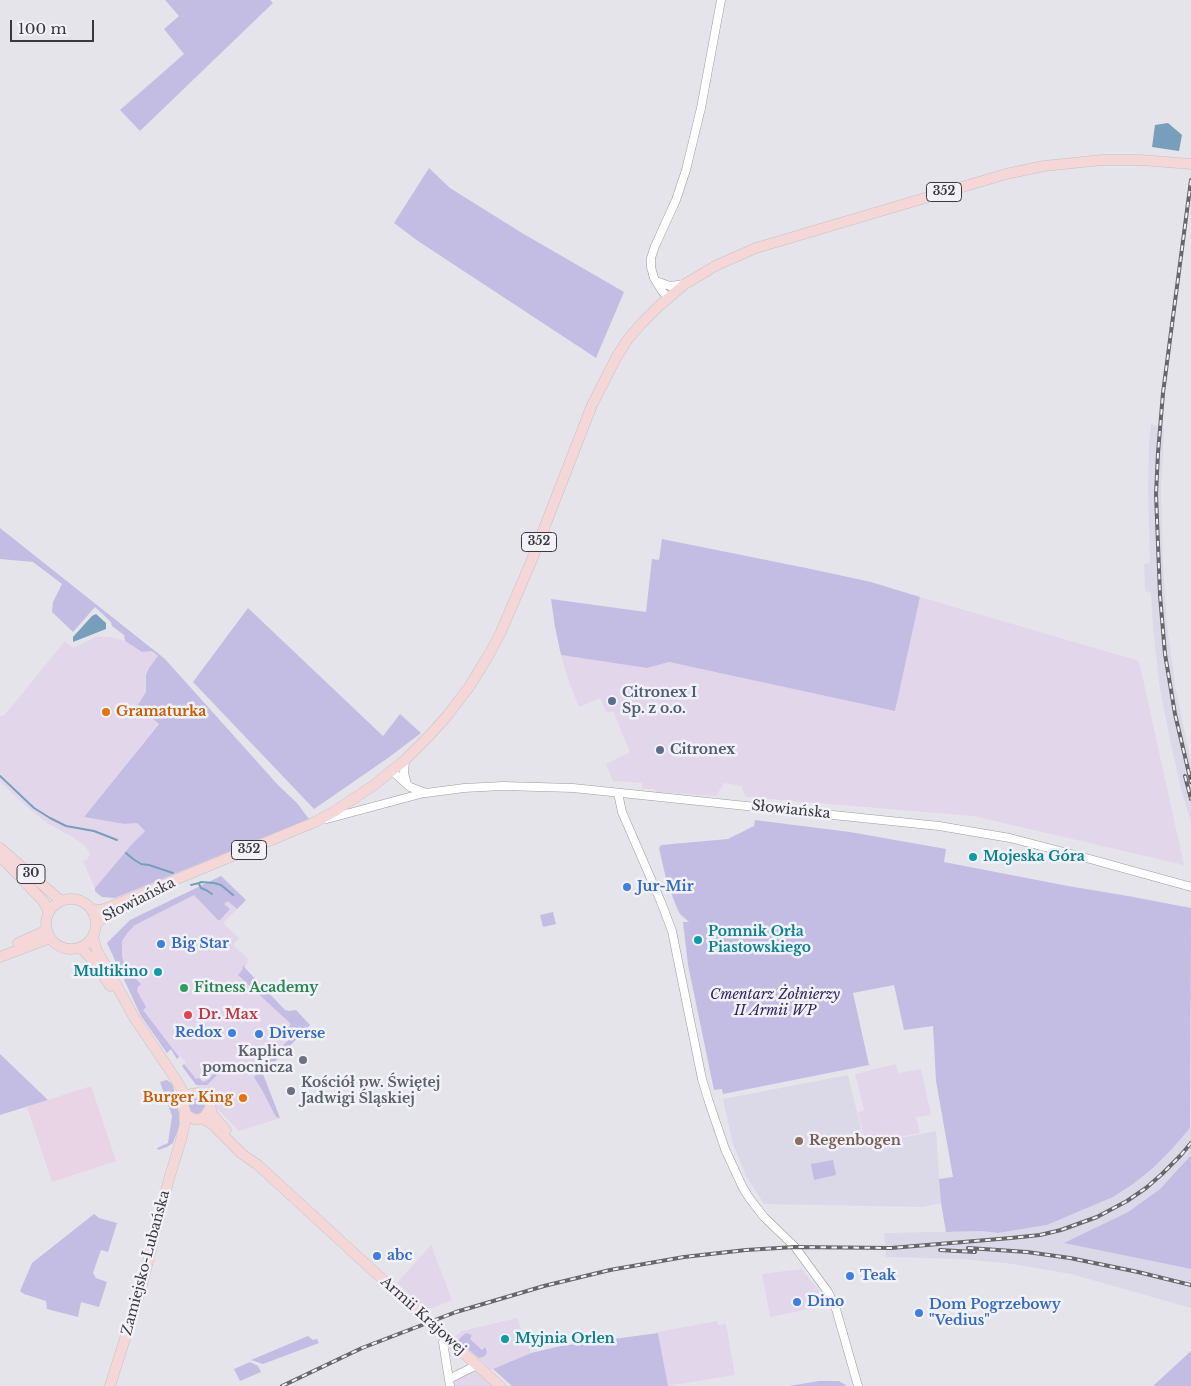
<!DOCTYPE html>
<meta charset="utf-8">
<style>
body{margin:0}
#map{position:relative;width:1191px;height:1386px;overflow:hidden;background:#e5e4eb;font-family:"Libre Baskerville",serif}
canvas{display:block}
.scale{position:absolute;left:10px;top:20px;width:84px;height:22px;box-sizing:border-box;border:2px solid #39383b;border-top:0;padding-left:6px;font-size:15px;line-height:18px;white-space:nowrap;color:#39383b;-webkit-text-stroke:4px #f2f1f9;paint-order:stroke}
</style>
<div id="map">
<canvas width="1191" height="1386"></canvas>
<div class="scale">100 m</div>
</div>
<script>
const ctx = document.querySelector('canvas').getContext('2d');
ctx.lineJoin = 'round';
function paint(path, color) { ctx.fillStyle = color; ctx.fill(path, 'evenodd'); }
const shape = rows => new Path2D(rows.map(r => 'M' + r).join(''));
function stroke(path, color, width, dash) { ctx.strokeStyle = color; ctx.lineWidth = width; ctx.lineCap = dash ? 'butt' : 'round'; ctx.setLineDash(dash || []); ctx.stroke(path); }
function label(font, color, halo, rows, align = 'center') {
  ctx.font = font + ' "Libre Baskerville",serif'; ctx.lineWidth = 5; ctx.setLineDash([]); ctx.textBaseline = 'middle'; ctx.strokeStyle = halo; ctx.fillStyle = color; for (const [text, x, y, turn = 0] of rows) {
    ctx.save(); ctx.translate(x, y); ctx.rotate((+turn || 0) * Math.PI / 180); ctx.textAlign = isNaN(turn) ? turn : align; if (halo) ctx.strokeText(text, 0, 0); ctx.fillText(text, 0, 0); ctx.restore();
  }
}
const commercial = shape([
 [920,597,1139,661,1184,865,973,816,746,797,741,786,724,783,716,796,658,792,653,789,642,789,642,783,613,781,606,764,630,752,613,711,607,713,600,698,579,707,568,679,561,655,647,668,669,662,895,711],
 [96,637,111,637,125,641,142,652,152,651,158,656,146,675,146,692,159,723,84,817,124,824,137,823,145,831,132,844,95,888,83,861,88,859,90,853,85,846,71,836,47,823,27,807,0,782,0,716,3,716,12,706,65,641,73,648],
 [221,876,246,900,223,923,239,938,233,945,248,959,247,964,244,967,285,1010,289,1011,296,1010,310,1025,263,1074,280,1118,239,1131,212,1103,189,1076,182,1066,186,1063,181,1056,177,1059,170,1049,167,1053,141,1016,107,943,130,920],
 [896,1064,898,1073,921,1069,931,1115,916,1117,920,1133,866,1143,858,1113,864,1110,855,1074],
 [431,1245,452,1300,427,1310,397,1283],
 [802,1269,817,1288,825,1306,770,1317,762,1274],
 [517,1318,531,1353,493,1369,491,1370,454,1337,462,1331],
 [717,1321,718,1325,726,1324,735,1375,668,1386,658,1332],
 [476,1371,496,1386,453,1386,453,1382,455,1379]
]);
const industrial = shape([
 [91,1086,116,1161,52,1182,27,1107]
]);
const built = shape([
 [1151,424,1164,429,1161,489,1163,564,1167,624,1175,686,1191,763,1191,822,1182,793,1170,740,1160,689,1153,629,1151,593,1145,591,1144,564,1150,563,1148,491,1149,443],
 [848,1075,865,1145,936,1131,941,1203,923,1207,764,1204,746,1176,733,1144,723,1099],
 [1191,1127,1191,1155,1160,1189,1128,1212,1065,1243,1191,1269,1191,1308,1071,1274,1012,1264,962,1259,886,1257,884,1233,981,1231,998,1233,1047,1225,1113,1197,1172,1149]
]);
const green = shape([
 [165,0,270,0,273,3,140,131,120,110,184,54,164,29,179,16],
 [429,168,450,188,522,233,624,292,596,358,418,241,394,223],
 [0,528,165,659,278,785,297,803,309,819,115,898,102,897,98,894,95,891,95,888,132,844,145,831,137,823,124,824,84,817,159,724,138,705,146,692,146,675,149,668,158,656,152,651,142,652,125,641,124,635,112,626,111,622,95,607,73,632,52,612,53,602,62,584,33,562,0,559],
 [662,539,811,569,871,582,920,597,895,711,669,662,647,668,561,655,555,627,551,599,646,612,652,559,659,560],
 [248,608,383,736,400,714,421,733,388,758,314,809,193,682],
 [755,820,850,832,946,849,944,862,1068,886,1128,896,1191,908,1190,1128,1172,1149,1153,1168,1133,1184,1113,1197,1047,1225,998,1233,981,1231,946,1232,941,1203,939,1179,953,1177,936,1081,933,1026,904,1030,894,985,853,993,869,1065,723,1094,722,1089,714,1090,688,965,683,922,689,922,680,914,677,908,667,883,659,848,661,845,728,839,754,826],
 [221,876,246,900,237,909,228,901,224,904,230,909,220,920,218,920,194,895,135,925,128,932,122,941,122,956,124,964,129,972,141,984,138,987,137,991,146,1007,143,1010,179,1057,177,1059,171,1049,167,1053,141,1016,107,943,130,920],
 [553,912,556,924,543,927,540,915],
 [245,964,244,967,285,1010,289,1011,296,1010,310,1025,263,1074,280,1118,276,1117,262,1090,254,1077,294,1034,291,1031,288,1034,285,1031,291,1024,238,975,243,969,242,968],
 [0,1054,48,1100,0,1115],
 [184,1064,196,1079,199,1078,203,1082,208,1080,222,1065,223,1069,207,1085,196,1085,182,1066],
 [167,1080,171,1083,173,1086,179,1114,179,1127,173,1143,167,1147,158,1150,157,1148,168,1143,172,1116,160,1082],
 '189 1106a8 8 0 1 1 16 0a8 8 0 1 1-16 0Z',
 [1191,1155,1191,1269,1064,1243,1128,1212,1160,1189],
 [833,1160,836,1175,814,1180,811,1164],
 [94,1214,99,1218,117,1223,108,1252,101,1250,93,1273,96,1278,107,1282,99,1307,81,1302,78,1317,47,1309,46,1301,24,1294,20,1291,32,1263],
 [466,1333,472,1335,470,1339,482,1350,485,1347,487,1352,485,1356,479,1358,458,1341,459,1339],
 [658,1333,668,1386,512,1386,493,1369,531,1353,561,1346],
 [308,1336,313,1340,317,1339,319,1343,263,1364,251,1360],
 [1191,1351,1191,1386,1153,1386],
 [250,1362,258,1366,261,1372,240,1381,234,1369],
 [819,1381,839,1381,847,1386,789,1386]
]);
const water = shape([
 [1168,123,1182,135,1179,151,1152,147,1155,125],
 [96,614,106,623,106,629,73,642,73,637,92,616]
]);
const stream = shape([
 [0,776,34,808,50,818,66,826,94,831,117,840],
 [126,853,133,859,141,864,149,865,173,873],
 [199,884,201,888,206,890,212,894],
 [191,885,199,883,201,882,214,883,221,885,233,895]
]);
const minor = shape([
 [656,281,670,286,685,284],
 [668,298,662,291,654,278,651,267,651,258,655,246,676,200,686,170,701,108,721,0],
 [405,760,404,773,407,784],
 [392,771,410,787,426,793,464,788,503,786,573,788,939,826,1010,838,1079,856,1191,887],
 [618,793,622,812,661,902,672,931,702,1079,709,1102,725,1149,743,1188,750,1199,764,1217,795,1247,828,1292,836,1309,858,1386],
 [327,819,424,793],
 [446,1337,443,1342,450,1386],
 [449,1379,477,1365]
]);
const major = shape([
 [0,848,61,901],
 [0,856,43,901,49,912],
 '46 924a25 25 0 1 1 50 0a25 25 0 1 1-50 0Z',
 [92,909,101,910,107,908,315,822,335,811,374,785,405,760,428,737,447,716,469,687,487,658,500,634,531,562,592,405,616,358,628,339,642,323,659,306,685,284,717,265,756,248,1006,174,1044,166,1102,160,1141,160,1191,164],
 [97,922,121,909],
 [93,937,97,951,103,961,135,1019,175,1078,183,1092,185,1101],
 [18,943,47,930],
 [79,948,83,950,93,961,110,986],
 [0,957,50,938],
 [210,1108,205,1116,200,1119,194,1119,187,1115,184,1108,184,1104,187,1098,191,1094,198,1093,203,1095,209,1100,212,1114,226,1130],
 [202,1118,212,1124,242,1154,258,1165,416,1310],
 [437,1329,500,1386],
 [110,1386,142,1285,169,1179,181,1140,185,1123,185,1112]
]);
const rail = shape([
 [1191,180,1163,393,1158,453,1156,494,1160,595,1165,654,1175,714,1191,782],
 [1185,776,1191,799],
 [968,1248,1027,1252,1070,1258,1138,1272,1191,1285],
 [940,1250,975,1252],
 [282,1386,362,1348,456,1312,544,1286,610,1270,684,1257,746,1250,795,1247,891,1248,1011,1238,1040,1235,1061,1230,1097,1217,1127,1201,1146,1188,1162,1174,1181,1155,1191,1143]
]);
const majorBridge = shape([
 [416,1310,437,1329]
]);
const markers = [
 [612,701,5,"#5c6f8a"],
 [106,712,5,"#e8710a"],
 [660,750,5,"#5c6f8a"],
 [973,857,5,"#0f9aa8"],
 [627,887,5,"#3f7fe0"],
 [698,940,5,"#0f9aa8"],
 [161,944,5,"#3f7fe0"],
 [158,972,5,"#0f9aa8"],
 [184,988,5,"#2e9e5b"],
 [188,1015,5,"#e0444e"],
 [232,1033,5,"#3f7fe0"],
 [259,1034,5,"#3f7fe0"],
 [303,1060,5,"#6b7280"],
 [291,1091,5,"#6b7280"],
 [243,1098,5,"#e8710a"],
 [799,1141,5,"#8d6e63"],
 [377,1256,5,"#3f7fe0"],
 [850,1276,5,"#3f7fe0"],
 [797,1302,5,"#3f7fe0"],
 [919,1313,5,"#3f7fe0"],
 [505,1339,5,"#0f9aa8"]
];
const shields = [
 [944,192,35],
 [539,542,35],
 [249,850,35],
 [31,874,28]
];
const shieldNames = [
 ["352",944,192],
 ["352",539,542],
 ["352",249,850],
 ["30",31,874]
];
const serviceNames = [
 ["Citronex I",622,693],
 ["Sp. z o.o.",622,709],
 ["Citronex",670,750]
];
const foodNames = [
 ["Gramaturka",116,712],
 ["Burger King",233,1098,"right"]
];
const streetNames = [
 ["Słowiańska",791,810,6],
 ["Słowiańska",139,900,-27],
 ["Zamiejsko-Lubańska",146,1263,-75],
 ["Armii Krajowej",423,1316,42]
];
const cultureNames = [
 ["Mojeska Góra",983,857],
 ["Pomnik Orła",708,932],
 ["Piastowskiego",708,948],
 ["Multikino",148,972,"right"],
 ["Myjnia Orlen",515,1339]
];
const shopNames = [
 ["Jur-Mir",637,887],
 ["Big Star",171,944],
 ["Redox",222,1033,"right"],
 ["Diverse",269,1034],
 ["abc",387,1256],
 ["Teak",860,1276],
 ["Dino",807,1302],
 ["Dom Pogrzebowy",929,1305],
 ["\"Vedius\"",929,1321]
];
const leisureNames = [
 ["Fitness Academy",194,988]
];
const parkNames = [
 ["Cmentarz Żołnierzy",775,995],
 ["II Armii WP",775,1011]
];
const healthNames = [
 ["Dr. Max",198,1015]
];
const worshipNames = [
 ["Kaplica",293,1052],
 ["pomocnicza",293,1068],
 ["Kościół pw. Świętej",301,1083,"left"],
 ["Jadwigi Śląskiej",301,1099,"left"]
];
const educationNames = [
 ["Regenbogen",809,1141]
];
paint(commercial, '#e2d6ea');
paint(industrial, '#e8d4e4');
paint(built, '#dbd9e7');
paint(green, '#c3bde4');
paint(water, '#779fbc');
stroke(stream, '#779fbc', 2);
stroke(minor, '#9c9ba2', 9);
stroke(major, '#c4c3c4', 11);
stroke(minor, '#fff', 8);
stroke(major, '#f6d7d7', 10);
stroke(rail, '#67666a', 4);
stroke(rail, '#f2f1f9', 2, [5.5]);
stroke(majorBridge, '#c4c3c4', 11, []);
stroke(majorBridge, '#f6d7d7', 10);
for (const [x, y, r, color] of markers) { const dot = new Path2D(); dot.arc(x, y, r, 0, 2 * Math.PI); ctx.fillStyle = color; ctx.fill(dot); stroke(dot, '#f2f1f9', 2); }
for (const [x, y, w] of shields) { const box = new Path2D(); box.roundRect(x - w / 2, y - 9.5, w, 19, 4); ctx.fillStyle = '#f2f1f9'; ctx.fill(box); stroke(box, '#39383b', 1); }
label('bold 12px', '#39383b', null, shieldNames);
label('bold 14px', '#4e5e75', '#f2f1f9', serviceNames, 'left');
label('bold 14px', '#c56008', '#f2f1f9', foodNames, 'left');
label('14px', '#39383b', '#f2f1f9', streetNames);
label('bold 14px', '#0d838f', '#f2f1f9', cultureNames, 'left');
label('bold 14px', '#366cbe', '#f2f1f9', shopNames, 'left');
label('bold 14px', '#27864d', '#f2f1f9', leisureNames, 'left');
label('italic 14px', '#32245a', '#f2f1f9', parkNames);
label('bold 14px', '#be3a42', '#f2f1f9', healthNames, 'left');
label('bold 14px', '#5b616d', '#f2f1f9', worshipNames, 'right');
label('bold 14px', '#785e54', '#f2f1f9', educationNames, 'left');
</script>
